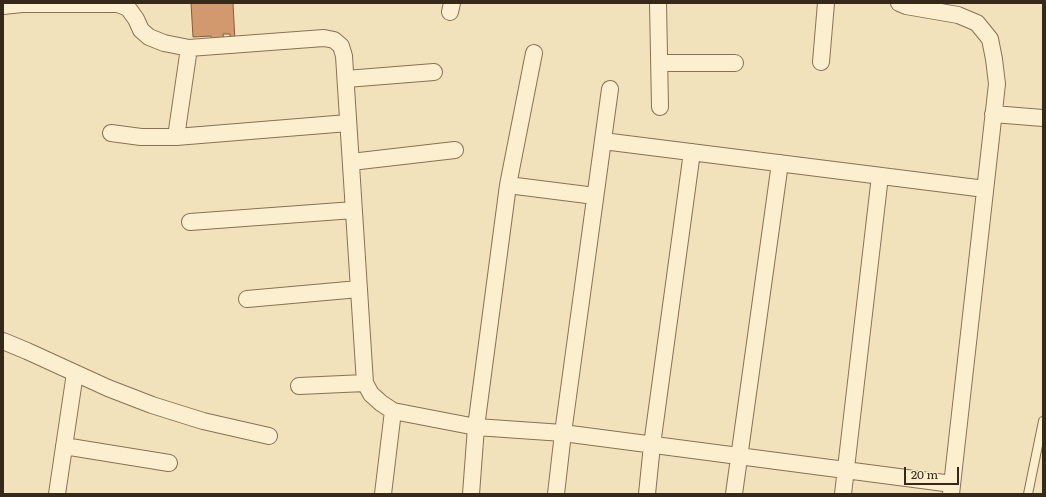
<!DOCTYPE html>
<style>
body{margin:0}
#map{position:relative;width:1046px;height:497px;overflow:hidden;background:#f1e2bc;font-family:Literata,serif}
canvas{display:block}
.frame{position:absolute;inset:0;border:4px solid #37291a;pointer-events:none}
.scale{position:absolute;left:904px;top:467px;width:55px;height:18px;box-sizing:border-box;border:2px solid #37291a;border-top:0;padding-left:5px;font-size:12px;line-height:14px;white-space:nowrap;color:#37291a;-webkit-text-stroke:3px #f8eccc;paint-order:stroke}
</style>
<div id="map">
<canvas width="1046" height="497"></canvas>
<div class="frame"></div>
<div class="scale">20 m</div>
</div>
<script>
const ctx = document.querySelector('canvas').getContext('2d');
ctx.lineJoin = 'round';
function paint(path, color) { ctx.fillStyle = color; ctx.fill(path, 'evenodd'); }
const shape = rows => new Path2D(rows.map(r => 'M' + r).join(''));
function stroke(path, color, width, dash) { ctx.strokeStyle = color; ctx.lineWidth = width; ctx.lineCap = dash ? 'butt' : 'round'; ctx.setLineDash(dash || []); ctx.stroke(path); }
const building = shape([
 [191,3,233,3,235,41,230,40,230,34,223,34,224,41,212,42,211,36,193,37,191,3]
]);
const lane = shape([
 [1028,494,1043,421]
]);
const street = shape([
 [658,3,660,107],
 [899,3,906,6,958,15,977,23,990,39,994,59,997,84,951,494],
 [3,6,22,4,118,4,128,8,136,19,141,30,149,37,164,43,189,48,324,38,334,40,341,46,344,56,365,383,371,394,381,403,393,411,476,427,563,433,952,484],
 [450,12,452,3],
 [821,62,826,3],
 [659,63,735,63],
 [346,79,434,72],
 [993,114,1043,118],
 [111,133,141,137,176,137,348,123],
 [176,137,189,48],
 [603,141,985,189],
 [351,162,455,150],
 [508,185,595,196],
 [190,222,354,210],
 [247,299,359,289],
 [3,341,27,351,108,388,152,405,203,421,269,436],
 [299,386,365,383],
 [64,446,169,463],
 [57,494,75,373],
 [383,494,393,411],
 [471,494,476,427,508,185,534,53],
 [556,494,563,433,610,89],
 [647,494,652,445,692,152],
 [734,494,780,163],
 [843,494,880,176]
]);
paint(building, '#d2996e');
stroke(building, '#8a5a38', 1);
stroke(lane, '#897154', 10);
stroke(street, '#897154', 18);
stroke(lane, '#fbefcf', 8);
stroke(street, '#fbefcf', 16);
</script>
